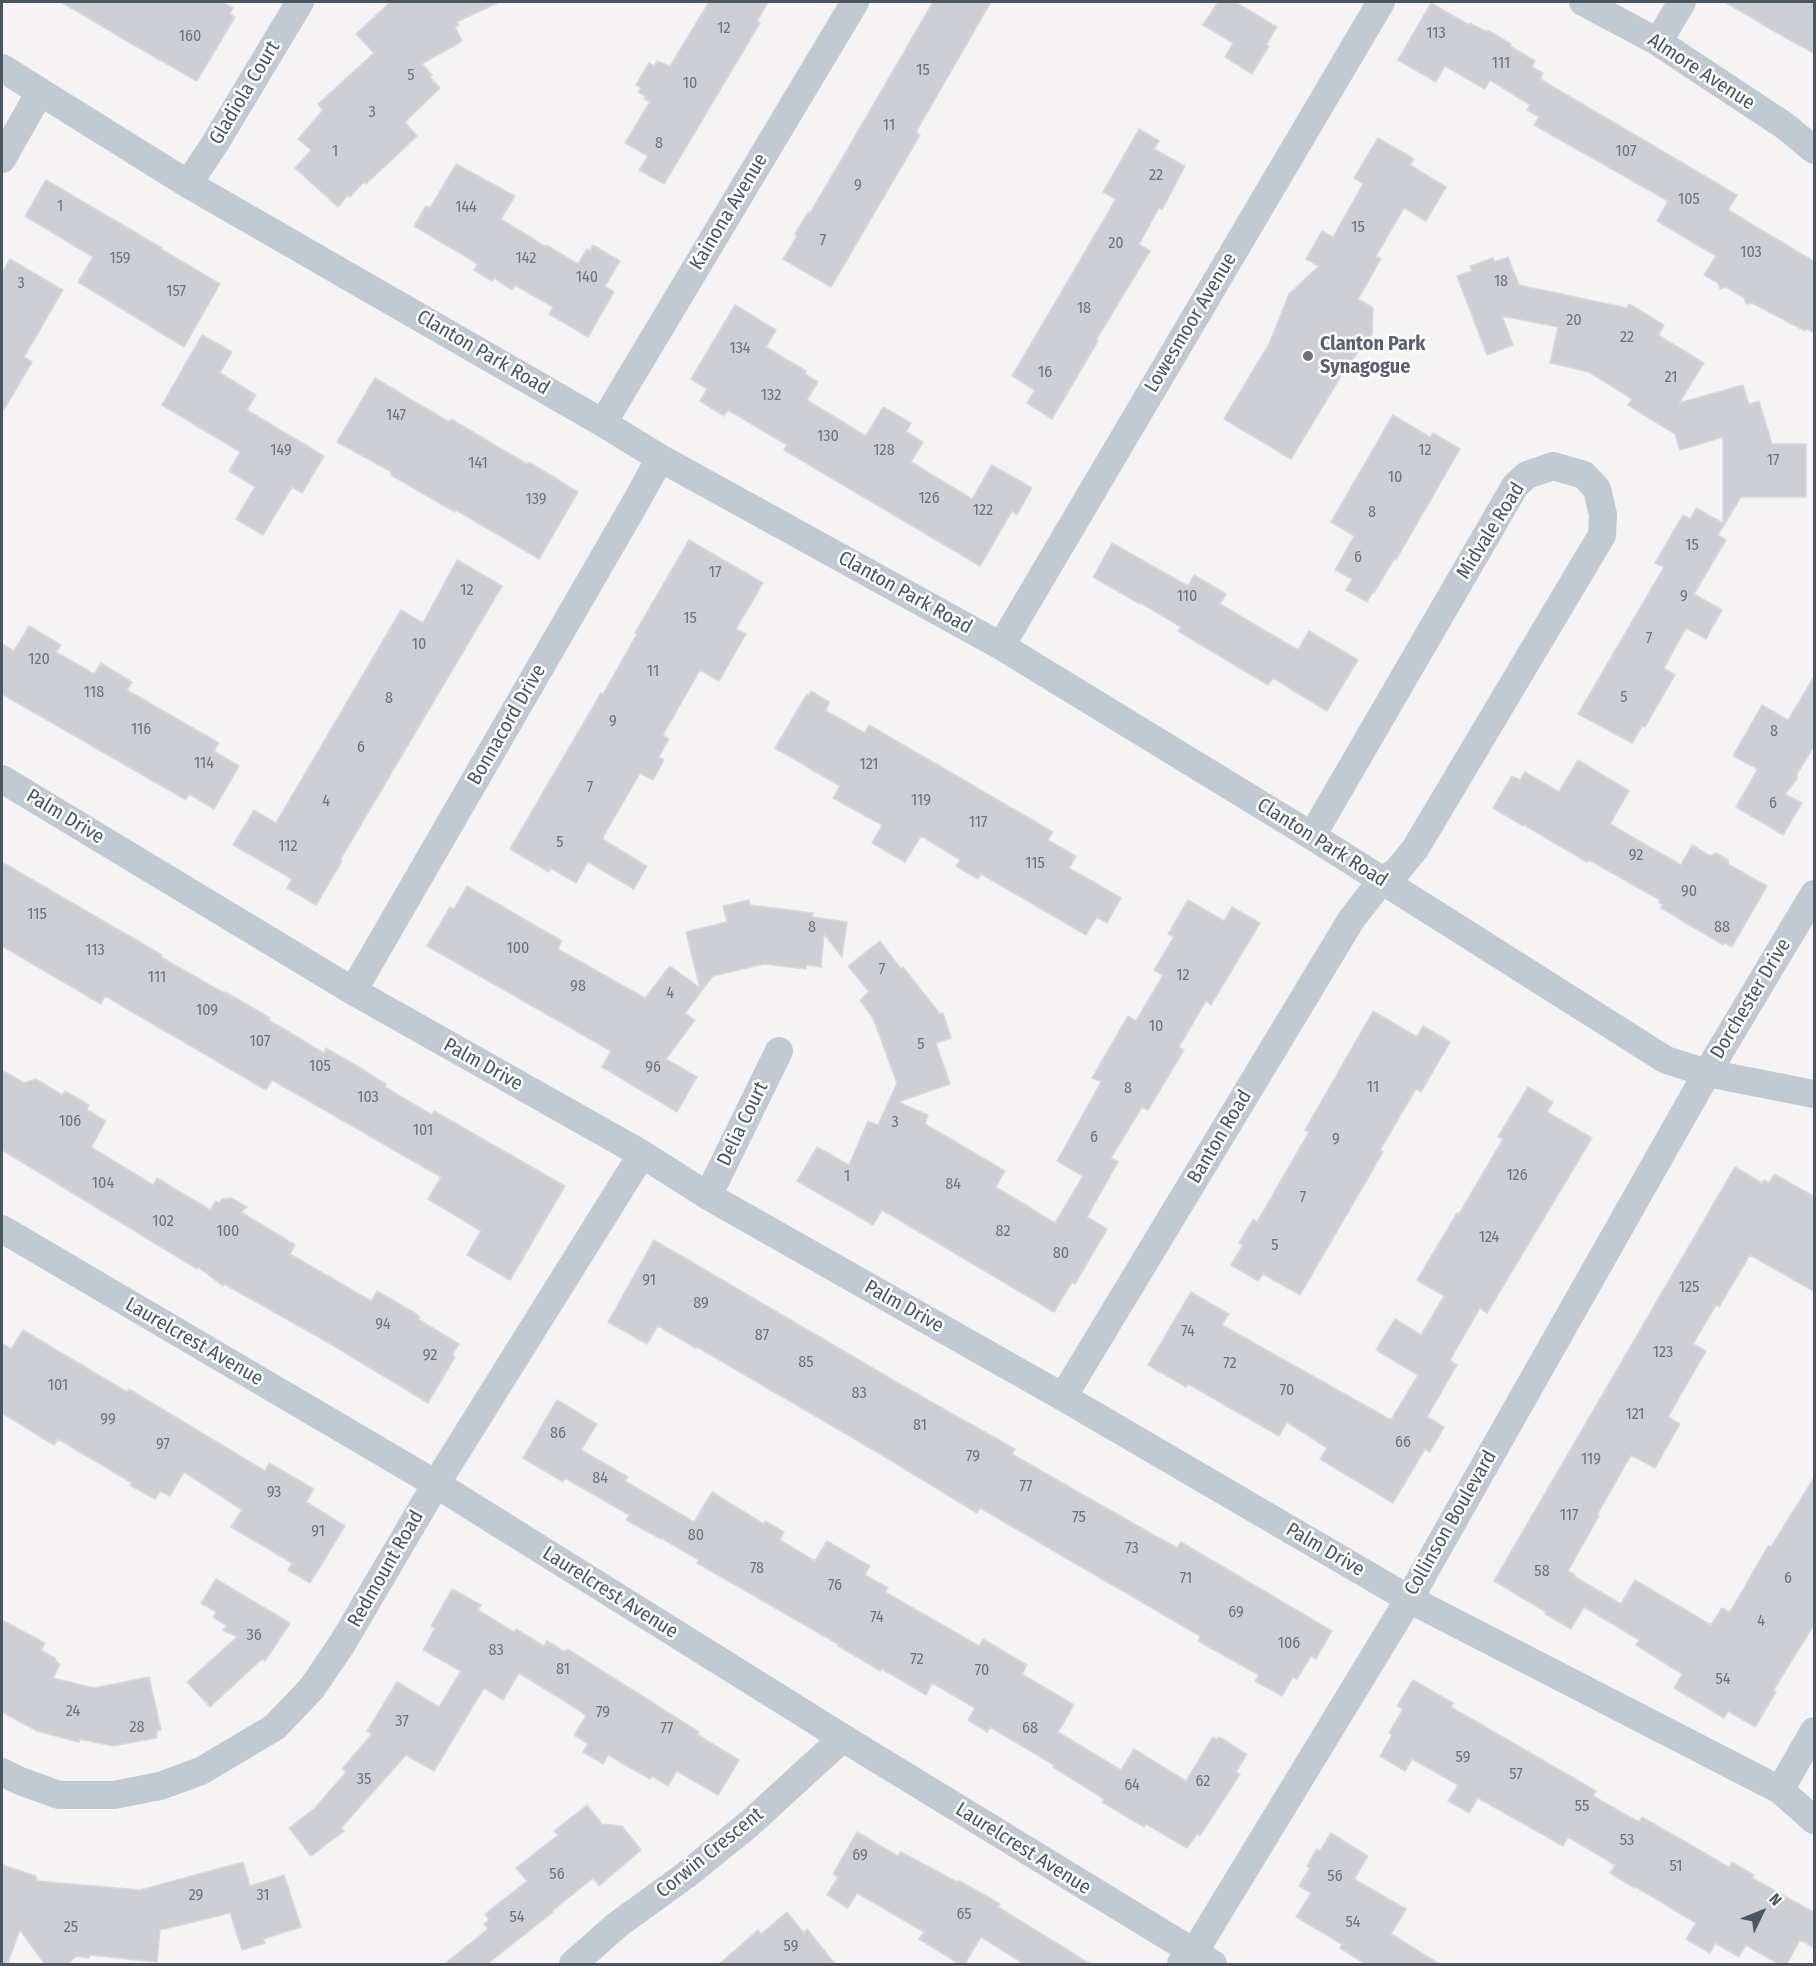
<!DOCTYPE html>
<style>
body{margin:0}
#map{position:relative;width:1816px;height:1966px;overflow:hidden;background:#f5f3f3;font-family:"Fira Sans Condensed",sans-serif}
canvas{display:block}
.frame{position:absolute;inset:0;border:3px solid #4a5661;pointer-events:none}
.north{position:absolute;left:1732px;top:1882px;width:60px;height:60px;-webkit-text-stroke:4px #fff;paint-order:stroke;rotate:47deg;font-size:16px;font-weight:700;line-height:24px;text-align:center;color:#4a5661}
.north::after{content:'';display:block;margin:auto;width:21px;height:27px;background:#4a5661;clip-path:polygon(50% 0,100% 100%,50% 72%,0 100%)}
</style>
<div id="map">
<canvas width="1816" height="1966"></canvas>
<div class="frame"></div>
<div class="north">N</div>
</div>
<script>
const ctx = document.querySelector('canvas').getContext('2d');
ctx.lineJoin = 'round';
function paint(path, color) { ctx.fillStyle = color; ctx.fill(path, 'evenodd'); }
const shape = rows => new Path2D(rows.map(r => 'M' + r).join(''));
function stroke(path, color, width, dash) { ctx.strokeStyle = color; ctx.lineWidth = width; ctx.lineCap = dash ? 'butt' : 'round'; ctx.setLineDash(dash || []); ctx.stroke(path); }
function label(font, color, halo, rows, align = 'center') {
  ctx.font = font + ' "Fira Sans Condensed",sans-serif'; ctx.lineWidth = 5; ctx.setLineDash([]); ctx.textBaseline = 'middle'; ctx.strokeStyle = halo; ctx.fillStyle = color; for (const [text, x, y, turn = 0] of rows) {
    ctx.save(); ctx.translate(x, y); ctx.rotate((+turn || 0) * Math.PI / 180); ctx.textAlign = isNaN(turn) ? turn : align; if (halo) ctx.strokeText(text, 0, 0); ctx.fillText(text, 0, 0); ctx.restore();
  }
}
const building = shape([
 [61,2,222,2,233,8,230,14,235,17,197,81,132,44,61,2],
 [390,2,499,2,457,22,459,25,455,27,462,41,422,64,432,75,430,77,440,88,405,122,417,136,366,184,364,182,350,197,348,195,338,207,295,168,311,150,298,139,323,110,318,104,374,53,356,34,390,2],
 [709,2,768,2,757,21,760,23,664,184,639,170,648,156,625,143,650,102,644,99,646,97,638,92,641,88,636,85,649,63,654,66,657,61,670,66,709,2],
 [933,2,991,2,916,132,920,135,831,287,783,259,797,236,795,234,808,212,810,213,847,150,933,2],
 [1218,2,1235,2,1277,27,1266,45,1269,46,1252,74,1225,57,1233,43,1203,25,1218,2],
 [1725,2,1815,2,1815,54,1772,30,1725,2],
 [1431,3,1469,25,1470,23,1487,32,1488,30,1511,44,1510,46,1535,61,1532,67,1543,73,1540,79,1737,195,1728,210,1815,262,1815,333,1806,329,1805,331,1752,303,1746,304,1744,298,1726,287,1720,289,1718,283,1704,275,1716,256,1657,221,1668,201,1534,125,1539,117,1527,110,1530,105,1490,80,1485,89,1445,66,1436,82,1398,60,1431,3],
 [1139,129,1159,141,1154,149,1185,166,1162,210,1159,208,1139,244,1150,251,1096,340,1098,341,1052,419,1027,403,1035,390,1012,376,1116,199,1103,192,1139,129],
 [1378,138,1414,159,1410,165,1446,187,1426,221,1404,208,1376,256,1381,259,1358,299,1373,308,1372,334,1346,368,1291,459,1224,419,1269,344,1289,294,1319,266,1306,259,1322,231,1333,237,1363,184,1354,178,1378,138],
 [456,164,515,196,501,219,546,247,546,245,578,264,587,249,590,251,593,245,620,261,605,286,614,292,588,337,549,314,553,307,515,285,512,290,494,278,492,281,474,270,478,264,414,226,426,206,430,208,456,164],
 [46,180,162,248,161,249,220,284,184,347,78,282,93,257,25,216,46,180],
 [1508,257,1519,285,1627,308,1629,304,1664,325,1658,335,1704,363,1679,403,1743,385,1749,404,1759,401,1772,444,1806,444,1806,497,1741,497,1718,535,1726,540,1694,594,1722,610,1706,639,1686,628,1664,668,1675,675,1645,727,1642,726,1632,743,1578,714,1664,567,1655,563,1683,515,1690,519,1696,508,1723,523,1723,437,1680,450,1675,434,1628,405,1632,399,1589,372,1550,363,1558,327,1502,316,1513,345,1487,355,1457,276,1472,271,1470,266,1493,258,1495,262,1508,257],
 [10,259,63,290,24,357,32,362,2,413,2,273,10,259],
 [735,305,776,330,766,347,806,371,805,374,818,382,807,400,866,436,883,407,911,423,906,432,923,442,911,462,972,499,992,465,1032,488,1017,515,1012,511,980,566,784,450,787,445,728,410,724,416,700,401,707,389,691,379,735,305],
 [202,335,232,352,220,373,256,395,247,410,324,456,302,493,292,487,263,535,236,519,255,487,229,471,240,452,162,405,202,335],
 [375,378,449,422,451,419,527,464,529,462,578,492,539,559,456,510,455,512,391,475,390,471,337,442,375,378],
 [1393,415,1430,437,1433,433,1460,449,1396,560,1394,559,1374,593,1373,592,1367,602,1346,590,1352,579,1335,570,1354,536,1331,522,1393,415],
 [689,540,763,583,736,629,746,634,719,681,700,670,663,735,669,739,659,757,664,760,653,780,640,773,602,839,647,866,634,889,588,862,576,883,551,868,549,872,510,849,601,693,603,694,637,634,635,633,689,540],
 [1112,543,1188,586,1194,575,1226,594,1220,604,1298,650,1309,631,1358,660,1327,711,1273,678,1268,685,1178,631,1181,627,1141,603,1140,604,1093,577,1112,543],
 [457,560,502,586,340,860,342,861,316,905,287,888,292,879,233,845,254,810,276,823,401,610,423,623,457,560],
 [29,626,61,645,56,652,94,674,101,663,132,682,127,690,219,743,214,751,239,766,214,809,189,794,186,800,2,694,2,644,14,651,29,626],
 [1815,675,1815,745,1797,774,1797,779,1785,794,1802,803,1783,835,1736,807,1758,769,1733,756,1762,705,1788,720,1815,675],
 [811,691,829,702,826,711,865,733,869,725,1053,832,1048,840,1076,856,1069,868,1121,898,1107,923,1097,917,1086,935,981,874,978,879,956,866,960,860,921,836,905,862,872,843,882,825,833,798,840,786,775,748,807,694,809,695,811,691],
 [1578,760,1629,791,1610,824,1681,865,1692,845,1710,856,1716,853,1728,860,1728,864,1767,886,1732,947,1725,943,1723,945,1661,908,1662,905,1659,902,1660,900,1589,860,1587,862,1524,825,1523,826,1493,808,1512,776,1520,780,1525,772,1559,792,1578,760],
 [2,862,162,955,161,957,224,993,225,992,243,1002,270,1018,269,1020,324,1053,326,1048,352,1063,386,1084,385,1087,432,1115,434,1111,565,1186,510,1280,467,1255,481,1231,428,1199,441,1177,272,1080,266,1090,105,996,101,1004,2,946,2,862],
 [467,886,562,941,558,949,645,998,670,966,700,988,686,932,727,922,723,906,749,900,750,905,813,913,812,917,847,922,842,957,824,934,821,967,807,965,806,969,764,964,713,976,685,1013,695,1020,666,1059,697,1077,677,1112,602,1067,611,1051,427,946,450,907,454,909,467,886],
 [1188,900,1224,921,1232,907,1260,923,1211,1005,1206,1001,1179,1047,1184,1050,1148,1110,1142,1107,1111,1158,1118,1162,1087,1217,1107,1229,1075,1284,1072,1282,1054,1312,882,1210,873,1225,797,1181,817,1147,849,1165,868,1121,878,1125,897,1083,873,1018,860,1000,869,992,848,966,880,941,901,969,903,967,940,1014,943,1013,951,1038,936,1043,950,1084,898,1102,928,1115,925,1124,1005,1171,996,1187,1055,1223,1083,1176,1057,1161,1101,1082,1092,1078,1128,1016,1136,1021,1163,975,1154,970,1174,937,1168,934,1188,900],
 [1373,1011,1417,1037,1423,1026,1450,1042,1421,1092,1416,1089,1380,1150,1383,1152,1300,1295,1263,1274,1258,1281,1231,1265,1243,1245,1239,1243,1253,1219,1257,1222,1309,1132,1305,1130,1373,1011],
 [2,1070,24,1083,36,1079,62,1095,65,1091,89,1105,87,1110,106,1121,91,1147,153,1185,157,1178,210,1210,216,1201,219,1203,222,1199,231,1198,247,1207,241,1212,295,1245,290,1254,371,1301,377,1291,415,1313,420,1317,418,1319,459,1344,452,1355,455,1357,428,1403,329,1343,224,1284,223,1286,198,1267,197,1269,2,1150,2,1070],
 [1528,1087,1553,1102,1547,1112,1592,1138,1487,1313,1480,1308,1450,1360,1457,1365,1427,1417,1444,1427,1430,1452,1425,1449,1393,1503,1320,1459,1327,1448,1287,1422,1279,1436,1188,1384,1186,1387,1148,1365,1191,1292,1229,1314,1222,1325,1391,1420,1418,1375,1376,1350,1395,1319,1421,1335,1444,1296,1417,1280,1457,1213,1459,1214,1503,1139,1498,1137,1528,1087],
 [1735,1167,1762,1183,1764,1180,1769,1183,1774,1174,1815,1197,1815,1292,1750,1255,1719,1307,1716,1305,1693,1344,1706,1351,1668,1417,1680,1424,1655,1468,1631,1455,1597,1515,1599,1516,1568,1571,1575,1575,1574,1576,1621,1604,1635,1580,1711,1625,1722,1608,1730,1612,1768,1546,1771,1547,1815,1476,1815,1623,1773,1691,1776,1692,1755,1727,1728,1711,1724,1718,1674,1688,1682,1674,1636,1645,1639,1640,1584,1607,1571,1629,1545,1614,1546,1612,1494,1581,1735,1167],
 [654,1240,912,1391,1015,1449,1012,1454,1071,1488,1177,1548,1181,1542,1332,1631,1316,1659,1311,1656,1297,1679,1293,1677,1282,1696,1255,1681,1259,1675,1198,1641,1200,1636,980,1508,977,1513,877,1452,697,1347,696,1348,658,1326,647,1344,608,1322,654,1240],
 [23,1330,127,1392,129,1389,265,1471,269,1463,314,1489,306,1502,345,1526,310,1583,288,1570,292,1563,231,1527,242,1510,184,1472,170,1496,160,1491,155,1499,130,1485,132,1483,58,1439,54,1445,2,1413,2,1343,11,1349,23,1330],
 [557,1400,597,1424,581,1450,628,1477,625,1481,694,1522,712,1492,764,1524,765,1521,784,1532,780,1540,815,1561,827,1541,870,1566,865,1575,888,1588,885,1592,979,1646,983,1639,1027,1665,1022,1674,1074,1705,1058,1732,1121,1770,1134,1749,1186,1781,1213,1737,1217,1740,1219,1737,1247,1754,1236,1772,1240,1774,1200,1836,1197,1834,1187,1848,1146,1824,1144,1827,1102,1802,1104,1799,1053,1767,1054,1765,990,1727,987,1732,968,1720,975,1708,932,1683,926,1695,882,1669,880,1671,837,1645,838,1644,697,1563,699,1560,661,1538,661,1539,626,1520,629,1515,565,1478,563,1482,523,1458,557,1400],
 [216,1579,290,1623,265,1661,262,1659,210,1707,187,1682,237,1637,223,1630,227,1626,213,1617,216,1612,201,1603,216,1579],
 [452,1589,481,1605,478,1610,514,1632,516,1629,544,1646,547,1641,565,1652,567,1649,593,1665,699,1732,698,1735,739,1760,718,1795,677,1771,668,1786,652,1776,650,1779,608,1755,603,1764,583,1752,588,1744,574,1735,586,1716,582,1713,582,1712,519,1673,503,1700,484,1688,434,1771,406,1755,341,1828,344,1831,311,1856,289,1828,315,1808,346,1772,342,1769,372,1734,367,1731,397,1682,439,1707,461,1671,423,1650,435,1628,431,1626,452,1589],
 [2,1620,45,1643,41,1650,55,1658,56,1661,60,1664,53,1678,94,1688,149,1677,161,1730,157,1731,156,1738,113,1746,80,1739,79,1742,37,1731,2,1712,2,1620],
 [1413,1680,1453,1703,1451,1707,1596,1791,1593,1796,1639,1822,1642,1817,1729,1867,1732,1862,1754,1875,1752,1878,1815,1913,1815,1948,1800,1940,1786,1965,1780,1965,1746,1945,1739,1957,1715,1943,1710,1953,1686,1939,1696,1923,1636,1887,1635,1888,1610,1873,1615,1865,1568,1837,1563,1846,1478,1798,1469,1813,1448,1801,1458,1785,1412,1759,1405,1771,1380,1756,1392,1735,1389,1733,1403,1709,1397,1706,1413,1680],
 [587,1805,602,1824,622,1826,641,1850,599,1886,593,1878,552,1911,553,1912,486,1965,443,1965,488,1929,484,1924,489,1920,485,1914,527,1881,516,1868,558,1835,554,1831,587,1805],
 [857,1832,898,1856,901,1852,957,1882,960,1881,969,1886,1000,1904,998,1907,1092,1965,1026,1965,981,1937,964,1965,961,1965,919,1939,924,1932,857,1893,848,1908,827,1895,838,1877,833,1874,857,1832],
 [1331,1833,1368,1856,1354,1879,1406,1909,1391,1934,1441,1965,1367,1965,1340,1948,1342,1944,1296,1917,1311,1893,1299,1886,1310,1868,1307,1866,1317,1849,1320,1851,1331,1833],
 [243,1862,250,1886,284,1875,301,1927,263,1939,265,1943,242,1950,230,1913,160,1930,157,1962,89,1955,89,1958,77,1956,66,1965,44,1963,20,1930,7,1965,2,1965,2,1865,36,1876,37,1881,140,1890,243,1862],
 [787,1912,804,1933,807,1929,836,1965,718,1965,758,1930,761,1934,787,1912]
]);
const minor = shape([
 [1583,2,1658,42,1785,126,1814,150],
 [1658,42,1682,2],
 [2,68,188,184,603,423,660,458,1001,646,1312,836,1666,1060,1707,1073,1814,1094],
 [2,159,40,92],
 [188,184,214,145,300,2],
 [603,423,855,2],
 [1001,646,1381,2],
 [2,779,353,991,642,1154,708,1196,1063,1397,1409,1599,1780,1790,1814,1820],
 [353,991,637,500,660,458],
 [708,1196,779,1051],
 [2,1229,436,1484,843,1738,1213,1964],
 [1063,1397,1351,920,1381,881,1397,871,1415,849,1602,535,1603,515,1597,489,1584,475,1553,466,1527,475,1515,486,1312,836],
 [2,1772,20,1781,59,1795,114,1795,160,1786,201,1771,275,1727,312,1688,342,1644,436,1484,642,1154],
 [1780,1790,1814,1731],
 [573,1964,617,1925,686,1875,749,1824,843,1738],
 [1181,1964,1193,1954,1409,1599,1707,1073,1814,894]
]);
const markers = [
 [1308,356,6,"#6b7280"]
];
const numberNames = [
 ["12",724,29],
 ["113",1436,34],
 ["160",190,37],
 ["111",1501,64],
 ["15",923,71],
 ["5",411,76],
 ["10",690,84],
 ["3",372,113],
 ["11",889,126],
 ["8",659,144],
 ["1",335,152],
 ["107",1626,152],
 ["22",1156,176],
 ["9",858,186],
 ["105",1689,200],
 ["1",60,207],
 ["144",466,208],
 ["15",1358,228],
 ["7",823,241],
 ["20",1116,244],
 ["103",1751,253],
 ["159",120,259],
 ["142",526,259],
 ["140",587,278],
 ["18",1501,282],
 ["3",21,284],
 ["157",176,292],
 ["18",1084,309],
 ["20",1574,321],
 ["22",1627,338],
 ["134",740,349],
 ["16",1045,373],
 ["21",1671,378],
 ["132",771,396],
 ["147",396,416],
 ["130",828,437],
 ["149",281,451],
 ["128",884,451],
 ["12",1425,451],
 ["17",1773,461],
 ["141",478,464],
 ["10",1395,478],
 ["126",929,499],
 ["139",536,500],
 ["122",983,511],
 ["8",1372,513],
 ["15",1692,546],
 ["6",1358,558],
 ["17",715,573],
 ["12",467,591],
 ["110",1187,597],
 ["9",1684,597],
 ["15",690,619],
 ["7",1649,639],
 ["10",419,645],
 ["120",39,660],
 ["11",653,672],
 ["118",94,693],
 ["5",1624,698],
 ["8",389,699],
 ["9",613,722],
 ["116",141,730],
 ["8",1774,732],
 ["6",361,748],
 ["114",204,764],
 ["121",869,765],
 ["7",590,788],
 ["119",921,801],
 ["4",326,802],
 ["6",1773,804],
 ["117",978,823],
 ["5",560,843],
 ["112",288,847],
 ["92",1636,856],
 ["115",1035,864],
 ["90",1689,892],
 ["115",37,915],
 ["8",812,928],
 ["88",1722,928],
 ["100",518,949],
 ["113",95,951],
 ["7",882,970],
 ["12",1183,976],
 ["111",157,978],
 ["98",578,987],
 ["4",670,994],
 ["109",207,1011],
 ["10",1156,1027],
 ["107",260,1042],
 ["5",921,1045],
 ["105",320,1067],
 ["96",653,1068],
 ["11",1373,1088],
 ["8",1128,1089],
 ["103",368,1098],
 ["106",70,1122],
 ["3",895,1123],
 ["101",423,1131],
 ["6",1094,1138],
 ["9",1336,1140],
 ["126",1517,1176],
 ["1",847,1177],
 ["104",103,1184],
 ["84",953,1185],
 ["7",1303,1198],
 ["102",163,1222],
 ["100",228,1232],
 ["82",1003,1232],
 ["124",1489,1238],
 ["5",1275,1246],
 ["80",1061,1254],
 ["91",649,1281],
 ["125",1689,1288],
 ["89",701,1304],
 ["94",383,1325],
 ["74",1188,1332],
 ["87",762,1336],
 ["123",1663,1353],
 ["92",430,1356],
 ["85",806,1363],
 ["72",1230,1364],
 ["101",58,1386],
 ["70",1287,1391],
 ["83",859,1394],
 ["121",1635,1415],
 ["99",108,1420],
 ["81",920,1426],
 ["86",558,1434],
 ["66",1403,1443],
 ["97",163,1445],
 ["79",973,1457],
 ["119",1591,1460],
 ["84",600,1479],
 ["77",1026,1487],
 ["93",274,1493],
 ["117",1569,1516],
 ["75",1079,1518],
 ["91",318,1532],
 ["80",696,1536],
 ["73",1132,1549],
 ["78",757,1569],
 ["58",1542,1572],
 ["71",1186,1579],
 ["6",1788,1579],
 ["76",835,1586],
 ["69",1236,1613],
 ["74",877,1618],
 ["4",1761,1622],
 ["36",254,1636],
 ["106",1289,1644],
 ["83",496,1651],
 ["72",917,1660],
 ["81",563,1670],
 ["70",982,1671],
 ["54",1723,1680],
 ["24",73,1712],
 ["79",603,1713],
 ["37",402,1722],
 ["28",137,1728],
 ["77",667,1729],
 ["68",1030,1729],
 ["59",1463,1758],
 ["57",1516,1775],
 ["35",364,1780],
 ["62",1203,1782],
 ["64",1132,1786],
 ["55",1582,1807],
 ["53",1627,1841],
 ["69",860,1856],
 ["51",1676,1867],
 ["56",557,1875],
 ["56",1335,1877],
 ["29",196,1896],
 ["31",263,1896],
 ["65",964,1915],
 ["54",517,1918],
 ["54",1353,1923],
 ["25",71,1928],
 ["59",791,1947]
];
const streetNames = [
 ["Almore Avenue",1701,72,33],
 ["Gladiola Court",245,93,-59],
 ["Kainona Avenue",729,212,-59],
 ["Lowesmoor Avenue",1191,323,-59],
 ["Clanton Park Road",483,353,30],
 ["Midvale Road",1491,531,-58],
 ["Clanton Park Road",905,593,29],
 ["Bonnacord Drive",507,725,-60],
 ["Palm Drive",65,817,31],
 ["Clanton Park Road",1322,843,32],
 ["Dorchester Drive",1751,999,-59],
 ["Palm Drive",483,1065,29],
 ["Delia Court",743,1124,-64],
 ["Banton Road",1220,1137,-59],
 ["Palm Drive",904,1307,29],
 ["Laurelcrest Avenue",194,1342,30],
 ["Collinson Boulevard",1451,1523,-60],
 ["Palm Drive",1325,1550,30],
 ["Redmount Road",386,1569,-60],
 ["Laurelcrest Avenue",610,1593,32],
 ["Laurelcrest Avenue",1023,1849,32],
 ["Corwin Crescent",710,1853,-39]
];
const worshipNames = [
 ["Clanton Park",1320,344],
 ["Synagogue",1320,367]
];
paint(building, '#cdcfd5');
stroke(building, '#d7d9de', 1.5);
stroke(minor, '#c1cad2', 28);
for (const [x, y, r, color] of markers) { const dot = new Path2D(); dot.arc(x, y, r, 0, 2 * Math.PI); ctx.fillStyle = color; ctx.fill(dot); stroke(dot, '#fff', 2); }
label('16px', '#6b747e', null, numberNames);
label('20px', '#4a5661', '#fff', streetNames);
label('bold 20px', '#5b616d', '#fff', worshipNames, 'left');
</script>
